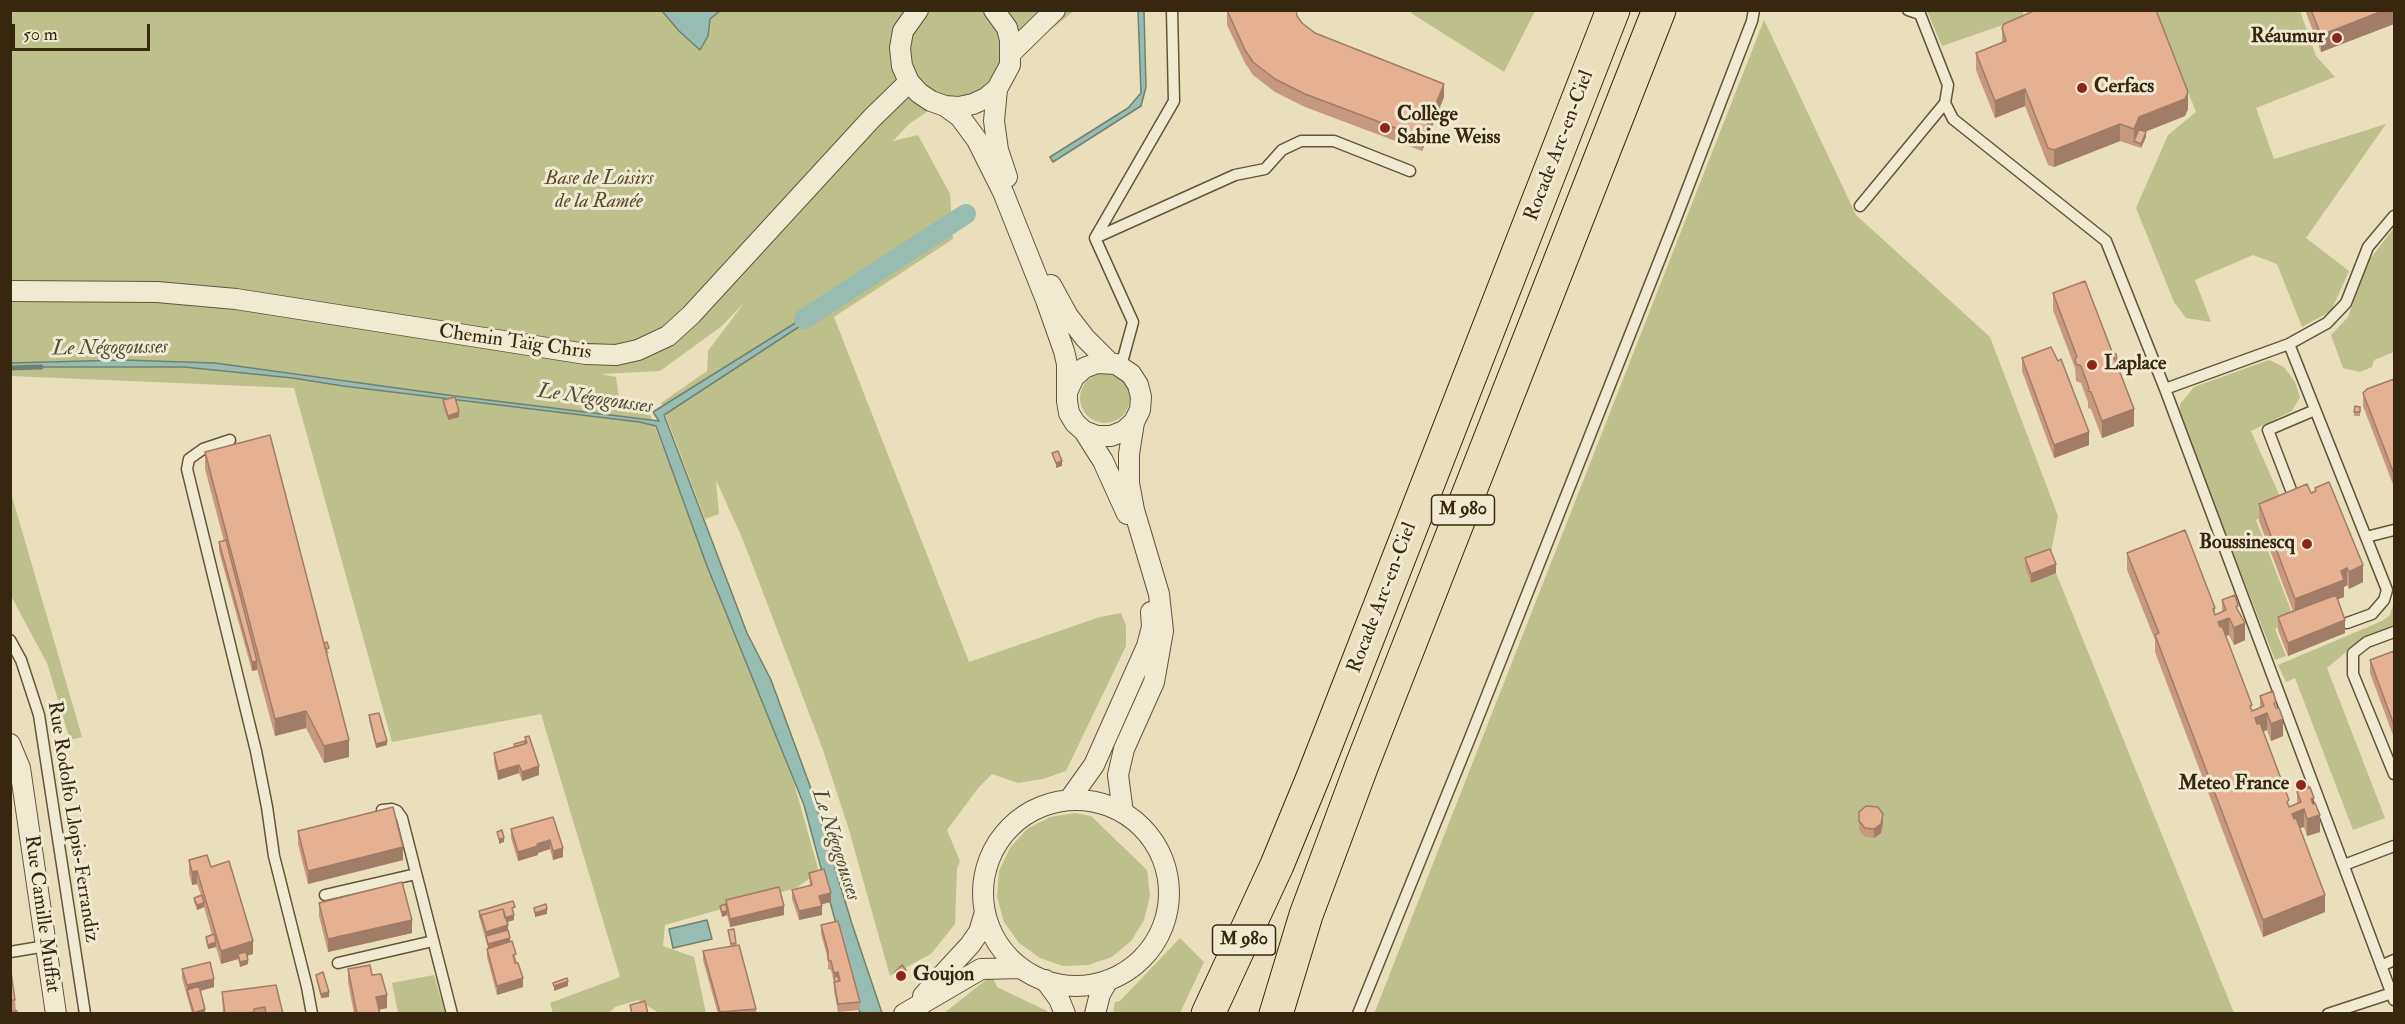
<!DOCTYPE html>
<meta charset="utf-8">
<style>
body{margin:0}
#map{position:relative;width:2405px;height:1024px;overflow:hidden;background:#e9dfba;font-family:"IM FELL Double Pica",serif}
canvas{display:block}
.frame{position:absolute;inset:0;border:12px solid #38270f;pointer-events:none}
.scale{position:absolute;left:12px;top:24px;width:138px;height:27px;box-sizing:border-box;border:3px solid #38270f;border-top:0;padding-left:8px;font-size:18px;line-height:21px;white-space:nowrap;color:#38270f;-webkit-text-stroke:4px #f1ead2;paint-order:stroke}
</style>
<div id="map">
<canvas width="2405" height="1024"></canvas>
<div class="frame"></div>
<div class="scale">50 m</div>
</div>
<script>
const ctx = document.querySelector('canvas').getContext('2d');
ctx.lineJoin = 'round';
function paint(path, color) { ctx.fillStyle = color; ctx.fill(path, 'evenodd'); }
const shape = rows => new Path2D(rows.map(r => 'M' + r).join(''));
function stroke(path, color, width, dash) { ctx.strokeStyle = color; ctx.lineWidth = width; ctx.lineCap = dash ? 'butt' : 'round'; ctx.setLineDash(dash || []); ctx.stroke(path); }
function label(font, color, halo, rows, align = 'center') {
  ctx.font = font + ' "IM FELL Double Pica",serif'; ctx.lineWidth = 6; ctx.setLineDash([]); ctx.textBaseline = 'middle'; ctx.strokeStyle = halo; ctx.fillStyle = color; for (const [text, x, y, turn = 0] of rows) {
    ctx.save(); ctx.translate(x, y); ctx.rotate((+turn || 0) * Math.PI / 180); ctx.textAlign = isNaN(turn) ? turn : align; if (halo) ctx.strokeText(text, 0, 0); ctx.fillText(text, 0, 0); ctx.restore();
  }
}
const green = shape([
 [1412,10,1535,10,1535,11,1504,72,1411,13],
 [11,11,1074,11,1050,30,1001,63,995,77,984,88,970,95,950,96,909,124,893,141,918,135,950,194,953,239,834,317,969,662,1100,617,1121,613,1126,626,1126,646,1066,771,1043,779,1018,783,992,774,979,787,947,830,960,861,957,869,955,924,931,954,890,976,849,830,823,750,743,540,716,480,719,514,705,519,661,403,707,371,708,351,744,303,722,326,660,371,601,374,616,377,620,405,646,404,794,783,819,872,796,888,665,925,663,946,694,957,706,1013,659,1013,638,1000,615,1007,609,1013,553,1013,550,1003,620,977,541,714,392,742,294,388,11,376],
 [1927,11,2023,11,2023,18,1942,46],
 [2156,11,2300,11,2316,56,2335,77,2256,108,2274,159,2386,124,2306,238,2349,271,2331,311,2302,327,2277,264,2253,255,2195,280,2211,322,2186,318,2174,302,2136,208,2168,135,2196,112],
 [1764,20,1856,215,1990,337,2058,516,2050,558,2234,1013,1374,1014],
 [2394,228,2394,352,2374,360,2372,367,2360,372,2343,368,2331,335,2348,317,2370,259],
 [2269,360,2284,367,2295,382,2300,397,2292,411,2251,431,2285,508,2256,520,2295,621,2275,629,2286,656,2275,660,2179,414,2180,404,2194,387],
 '1080 398a25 25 0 1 1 50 0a25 25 0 1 1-50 0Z',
 [11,493,82,737,70,740,47,663,11,596],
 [2394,602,2394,628,2358,642,2327,668,2385,818,2353,830,2295,678,2286,682,2278,665,2382,621,2390,615],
 [1075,813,1091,816,1147,870,1150,896,1144,920,1131,941,1112,957,1088,965,1063,966,1040,958,1019,943,1004,922,997,897,999,871,1010,848,1027,829,1050,817],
 [1180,938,1204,962,1180,1013,1113,1013,1115,1002,1120,1001],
 [434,975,445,1013,398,1013,392,983],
 [992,975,997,987,1047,1011,1047,1013,943,1014]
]);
const water = shape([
 [662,11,720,11,710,19,708,36,700,50,679,31,662,11],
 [1138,11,1144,11,1146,87,1141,106,1053,162,1050,157,1128,108,1141,93,1138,11],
 [965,211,967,217,664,415,747,633,771,680,810,786,852,924,882,1013,860,1013,804,805,707,566,656,426,639,422,343,386,293,378,184,367,11,367,10,363,123,360,215,363,455,396,659,421,653,412,936,235,965,211],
 [707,920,712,939,673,948,669,929,707,920]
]);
const stream = shape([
 [10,368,41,367]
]);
const canal = shape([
 [804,319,966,214]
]);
const service = shape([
 [1908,10,1920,14,1948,85,1945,103,1953,119,2106,241,2165,389,2394,1000],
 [1860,206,1945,103],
 [1095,238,1174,101,1172,10],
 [2289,344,2387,590,2384,600,2372,614,2347,623],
 [1121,366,1133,322,1095,238,1235,175,1265,169,1282,150,1301,141,1334,141,1410,171],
 [2165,389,2289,344,2327,323,2346,303,2368,247,2394,216],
 [230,440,203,449,189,459,187,469,256,751,267,807,274,856,307,987,312,1014],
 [2291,490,2268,430,2315,410],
 [2366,537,2394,530],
 [2394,632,2367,642,2353,653,2353,674,2394,774],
 [10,640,21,660,39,715,85,1014],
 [382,810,392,809,397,811,402,818,452,1014],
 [2344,865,2394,846],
 [325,895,416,874],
 [10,952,46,946],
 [338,963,433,941],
 [2381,966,2394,960],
 [1358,1014,1470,738,1675,221,1752,21,1754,10],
 [2328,1014,2392,993]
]);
const minor = shape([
 [918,10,903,31,900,48,902,66,909,82,919,93,931,101,945,106,959,107,973,104,986,98,997,89,1010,65,1010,40,1007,28,994,10],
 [1012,52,1055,10],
 [997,89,994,121,998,150,1007,177],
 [945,106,960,117,977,140,1003,192,1046,300,1064,351,1067,364,1067,401,1069,413,1075,423,1084,431,1097,436,1111,436,1124,431,1134,422,1140,410,1141,397,1138,385,1131,374,1116,364,1097,363,1084,368,1074,377,1068,390],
 [1051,285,1068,316,1085,338,1110,363],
 [10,291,157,292,236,299,586,354,616,355,638,350,668,336,691,315,872,118,909,82],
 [1084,431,1103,461,1127,514],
 [10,744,20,768,56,1014],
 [1069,800,1094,765,1147,646,1152,627,1151,612],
 '983 893a93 93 0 1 1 186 0a93 93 0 1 1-186 0Z',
 [1123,813,1118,775,1124,749,1154,682,1163,631,1159,594,1134,510,1129,483,1129,454,1134,422],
 [1045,980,1059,999,1065,1014],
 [923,996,970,945,979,932,985,912],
 [904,1014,981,969,1021,968],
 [1095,1014,1100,994,1108,980]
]);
const trunk = shape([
 [1208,1014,1277,865,1314,775,1613,10],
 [1276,1014,1306,915,1362,765,1659,10]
]);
const wall = shape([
 [1227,10,1297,16,1302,23,1315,33,1444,97,1422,151,1305,107,1275,92,1253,75,1245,63,1227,25],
 [2305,10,2394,10,2394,24,2321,52],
 [2002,28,2188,109,2185,116,2145,132,2146,137,2141,148,2120,141,2054,167,2048,165,2025,106,1995,118,1976,70,1976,53,2002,43],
 [2053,293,2118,367,2134,426,2102,438,2091,409,2088,408,2088,402,2081,383,2076,381,2075,368,2053,310],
 [2022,358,2089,445,2054,458,2022,371],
 [2394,379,2394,499,2394,487,2363,406,2363,393],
 [443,400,459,417,448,420,443,405],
 [2360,411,2360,416,2354,416,2354,412],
 [205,452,324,643,329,653,327,653,349,757,324,763,306,728,275,736,257,669,252,671,219,551,219,542,224,541,205,469],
 [2315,488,2363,582,2349,589,2347,585,2344,587,2344,597,2337,599,2345,633,2288,656,2278,630,2278,617,2293,611,2259,521,2259,504,2311,493,2315,491],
 [2127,553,2215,608,2215,615,2222,612,2222,600,2238,610,2245,640,2234,645,2229,635,2226,636,2252,711,2260,708,2260,696,2276,708,2283,736,2271,741,2267,730,2263,732,2289,807,2297,804,2297,792,2314,804,2320,832,2307,836,2304,827,2300,828,2325,912,2263,937,2155,652,2155,640,2127,570],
 [2025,558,2056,573,2031,583,2025,567],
 [2394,651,2394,738,2370,673,2370,660],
 [369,715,387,745,376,748,369,720],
 [525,737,539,775,522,781,519,773,498,780,494,762,494,753,514,747,514,744,525,741],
 [1859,812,1883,823,1881,833,1874,838,1865,837,1859,830],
 [553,817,563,857,553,860,550,849,538,853,538,855,518,861,511,838,511,829],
 [298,831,403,860,308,884,298,844],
 [189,860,211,867,253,954,247,956,248,964,240,967,238,959,221,964,216,947,208,949,206,941,206,937,212,935,204,907,197,910,194,902,194,898,201,895,197,884,192,885,189,873],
 [809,873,831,902,821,904,822,915,799,920,792,899,792,890,810,886],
 [726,900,784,915,730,927,727,915,722,917,720,910,720,906,726,904],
 [319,903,412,933,328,952,319,916],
 [479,911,515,911,513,912,514,920,507,922,510,942,516,959,523,987,497,995,487,957,487,949,488,948,479,916],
 [821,925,860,1002,860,1010,838,1012,834,991,834,982,831,970,828,969,828,959,821,934],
 [728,930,736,943,736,946,756,1009,756,1014,718,1014,703,960,703,951,731,947],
 [10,965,15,1000,16,1011,10,1014],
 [182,969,214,987,200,991,205,1014,192,1014,182,978],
 [348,969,372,975,387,1008,379,1010,380,1014,354,1014,348,982],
 [895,972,906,974,899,981,895,977],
 [316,975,329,997,321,998,316,979],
 [222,992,283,1014,223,1014]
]);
const shadedWall = shape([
 [2385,10,2394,10,2394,24,2321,52,2321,35],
 [1444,84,1444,97,1422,151,1422,138],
 [2025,89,2025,106,1995,118,1995,101],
 [2188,92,2188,109,2185,116,2139,134,2134,141,2134,129,2139,117],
 [2120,124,2120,141,2054,167,2054,150],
 [2146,132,2146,137,2141,148,2141,144],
 [2134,409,2134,426,2102,438,2102,421],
 [459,412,459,417,448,420,448,416],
 [2089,432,2089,445,2054,458,2054,445],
 [1062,461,1062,466,1056,468,1056,463],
 [2056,564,2056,573,2031,583,2031,574],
 [2363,565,2363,582,2349,589,2349,572],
 [2347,568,2347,585,2344,587,2344,597,2295,616,2295,599,2341,571],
 [2229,618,2229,635,2218,639,2218,622],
 [2345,620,2345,633,2288,656,2288,643],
 [2245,623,2245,640,2234,645,2234,628],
 [257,661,257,670,252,671,252,662],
 [306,711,306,728,275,736,275,719],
 [2267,713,2267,730,2255,735,2255,718],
 [2283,719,2283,736,2271,741,2271,724],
 [349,740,349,757,324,763,324,746],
 [387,741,387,745,376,748,376,744],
 [519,765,519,773,498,780,498,771],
 [539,766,539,775,522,781,522,772],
 [2304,809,2304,827,2292,831,2292,814],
 [1883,814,1883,823,1881,833,1874,838,1874,829],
 [2320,815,2320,832,2307,836,2307,819],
 [504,838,504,842,499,844,499,839],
 [550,840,550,849,538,853,538,855,518,861,518,852,537,844],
 [403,847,403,860,308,884,308,871],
 [563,848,563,857,553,860,553,851],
 [197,871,197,884,192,885,192,872],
 [831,893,831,902,819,905,819,896],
 [2325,895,2325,912,2263,937,2263,920],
 [204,903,204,907,197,910,197,905],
 [784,906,784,915,730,927,730,919],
 [822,906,822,915,799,920,799,911],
 [547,909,547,914,535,917,535,913],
 [727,911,727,915,722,917,722,912],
 [514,915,514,920,504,923,504,918],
 [412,920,412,933,328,952,328,939],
 [508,925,508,934,486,936,486,932],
 [510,938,510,942,488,948,488,944],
 [253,941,253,954,239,958,238,954,238,959,221,964,221,951],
 [216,942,216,947,208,949,208,945],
 [248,960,248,964,240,967,240,962],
 [906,970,906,974,899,981,899,977],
 [838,972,838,980,834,977,834,973],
 [523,978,523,987,497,995,497,986],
 [214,979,214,987,188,994,187,985],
 [568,981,568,986,554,991,554,986],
 [329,992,329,997,321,998,321,994],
 [387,995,387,1008,376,1010,376,997],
 [205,1009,205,1014,194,1014,194,1013]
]);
const building = shape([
 [1227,10,1296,10,1297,16,1302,23,1315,33,1444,84,1422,138,1305,94,1275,79,1253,62,1245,50,1227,10],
 [2036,10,2156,10,2188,92,2185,99,2139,117,2134,129,2120,124,2054,150,2048,148,2025,89,1995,101,1976,53,2006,41,2002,28,2004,24,2036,10],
 [2311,10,2385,10,2321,35,2311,10],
 [2139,129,2146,132,2141,144,2134,141,2139,129],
 [2085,281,2134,409,2102,421,2091,392,2088,391,2089,388,2081,366,2076,364,2075,359,2077,357,2053,293,2085,281],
 [2051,347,2058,361,2061,359,2089,432,2054,445,2022,358,2051,347],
 [2112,353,2116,354,2118,364,2117,365,2112,353],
 [2394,379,2394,474,2363,393,2367,389,2394,379],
 [455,397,459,412,448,416,443,400,455,397],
 [2355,406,2360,407,2360,412,2354,412,2355,406],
 [270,435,349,740,324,746,306,711,275,719,205,452,270,435],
 [1058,451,1062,461,1056,463,1052,453,1058,451],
 [2329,482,2363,565,2349,572,2347,568,2341,571,2344,580,2295,599,2259,504,2307,484,2311,493,2316,491,2315,488,2329,482],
 [2185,530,2215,608,2213,609,2215,615,2226,610,2222,600,2235,595,2238,606,2236,607,2245,623,2234,628,2229,618,2218,622,2220,627,2222,626,2252,705,2250,706,2252,711,2264,706,2260,696,2273,691,2276,702,2274,703,2276,708,2279,708,2283,719,2271,724,2267,713,2255,718,2257,724,2260,723,2289,800,2287,802,2289,807,2301,802,2297,792,2310,787,2314,798,2311,799,2313,804,2315,803,2320,815,2307,819,2304,809,2292,814,2294,819,2296,818,2325,895,2263,920,2155,635,2159,633,2127,553,2185,530],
 [226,540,257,661,252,662,219,542,226,540],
 [2050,549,2056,564,2031,574,2025,558,2050,549],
 [2336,595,2345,620,2288,643,2278,617,2336,595],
 [327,642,329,648,326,649,324,643,327,642],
 [2394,651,2394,725,2370,660,2394,651],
 [379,713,387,741,376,744,369,715,379,713],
 [529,736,539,766,522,772,519,765,498,771,494,753,527,743,525,737,529,736],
 [525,741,525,744,515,747,514,744,525,741],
 [1866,806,1878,807,1883,814,1881,824,1874,829,1865,828,1859,821,1859,812,1866,806],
 [393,807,403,847,308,871,298,831,393,807],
 [553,817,563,848,553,851,550,840,537,844,538,846,518,852,511,829,553,817],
 [502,830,504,838,499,839,497,832,502,830],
 [207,855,211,867,229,861,253,941,221,951,197,871,192,872,189,860,207,855],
 [824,869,831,893,819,896,822,906,799,911,792,890,812,885,809,873,824,869],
 [402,882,412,920,328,939,319,903,402,882],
 [779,887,784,906,730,919,726,900,779,887],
 [202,895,204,903,197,905,194,898,202,895],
 [513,901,515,907,512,908,514,915,505,918,503,909,481,915,481,919,479,911,513,901],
 [546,904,547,909,535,913,534,908,546,904],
 [726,904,727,911,722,912,720,906,726,904],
 [503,909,508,925,486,932,481,915,503,909],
 [838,921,860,1002,838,1004,834,982,840,981,838,972,834,973,831,961,828,960,828,951,821,925,838,921],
 [734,929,736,943,731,944,728,930,734,929],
 [508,930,510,938,488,944,486,936,508,930],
 [214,934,216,942,208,945,206,937,214,934],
 [512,941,516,954,513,955,515,963,518,963,523,978,497,986,487,949,512,941],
 [739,945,756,1009,720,1012,703,951,739,945],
 [246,952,248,960,240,962,238,954,246,952],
 [210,962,214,979,187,985,182,969,210,962],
 [10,965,15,1000,10,1000,10,965],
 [370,965,372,975,381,974,387,995,376,997,380,1014,357,1014,348,969,370,965],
 [902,965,906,970,899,977,895,972,902,965],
 [323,972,329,992,321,994,316,975,323,972],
 [838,976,839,981,835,982,834,977,838,976],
 [567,978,568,981,554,986,553,983,567,978],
 [276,985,283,1014,266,1014,265,1007,254,1009,254,1012,240,1014,225,1014,222,992,276,985],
 [199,986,205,1009,194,1013,187,990,199,986],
 [645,1001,648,1014,632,1014,630,1005,645,1001],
 [10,1005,11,1011,17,1011,17,1014,10,1014,10,1005]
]);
const markers = [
 [2337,38,6,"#8f2418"],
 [2082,88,6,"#8f2418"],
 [1385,128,6,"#8f2418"],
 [2092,365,6,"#8f2418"],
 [2307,544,6,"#8f2418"],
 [2301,785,6,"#8f2418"],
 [901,976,6,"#8f2418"]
];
const shields = [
 [1463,510,63],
 [1244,940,63]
];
const shieldNames = [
 ["M 980",1463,510],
 ["M 980",1244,940]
];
const poiNames = [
 ["Réaumur",2325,38,"right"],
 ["Cerfacs",2094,88],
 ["Collège",1397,116],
 ["Sabine Weiss",1397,139],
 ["Laplace",2104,365],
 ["Boussinescq",2295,544,"right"],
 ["Meteo France",2289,785,"right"],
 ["Goujon",913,976]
];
const streetNames = [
 ["Rocade Arc-en-Ciel",1560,146,-69],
 ["Chemin Taïg Chris",515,343,8],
 ["Rocade Arc-en-Ciel",1383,598,-69],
 ["Rue Rodolfo Llopis-Ferrandiz",72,822,81],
 ["Rue Camille Muffat",41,914,82]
];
const parkNames = [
 ["Base de Loisirs",599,180],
 ["de la Ramée",599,203]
];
const waterNames = [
 ["Le Négogousses",110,349,-1],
 ["Le Négogousses",595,400,8],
 ["Le Négogousses",835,845,72]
];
paint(green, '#bdc08b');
paint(water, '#97bcb2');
stroke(water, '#718071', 1.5);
stroke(stream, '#718071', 5);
stroke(canal, '#97bcb2', 20);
stroke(service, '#64553a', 13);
stroke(minor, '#64553a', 22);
stroke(trunk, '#38270f', 35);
stroke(service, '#f1ead2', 10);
stroke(minor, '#f1ead2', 20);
stroke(trunk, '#e9dfba', 33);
paint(wall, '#c6987d');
paint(shadedWall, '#a17c66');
paint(building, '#e6b191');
stroke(building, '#a17c66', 1.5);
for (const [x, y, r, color] of markers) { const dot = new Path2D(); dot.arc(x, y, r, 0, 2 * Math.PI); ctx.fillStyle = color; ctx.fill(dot); stroke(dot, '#f1ead2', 2); }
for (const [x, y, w] of shields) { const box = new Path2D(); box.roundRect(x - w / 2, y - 15, w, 30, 4.5); ctx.fillStyle = '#f1ead2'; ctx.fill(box); stroke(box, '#38270f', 1.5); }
label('bold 18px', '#38270f', null, shieldNames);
label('bold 20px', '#38270f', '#f1ead2', poiNames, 'left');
label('20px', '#38270f', '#f1ead2', streetNames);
label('italic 20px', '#594d2e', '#f1ead2', parkNames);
label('italic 21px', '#504c38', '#f1ead2', waterNames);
</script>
